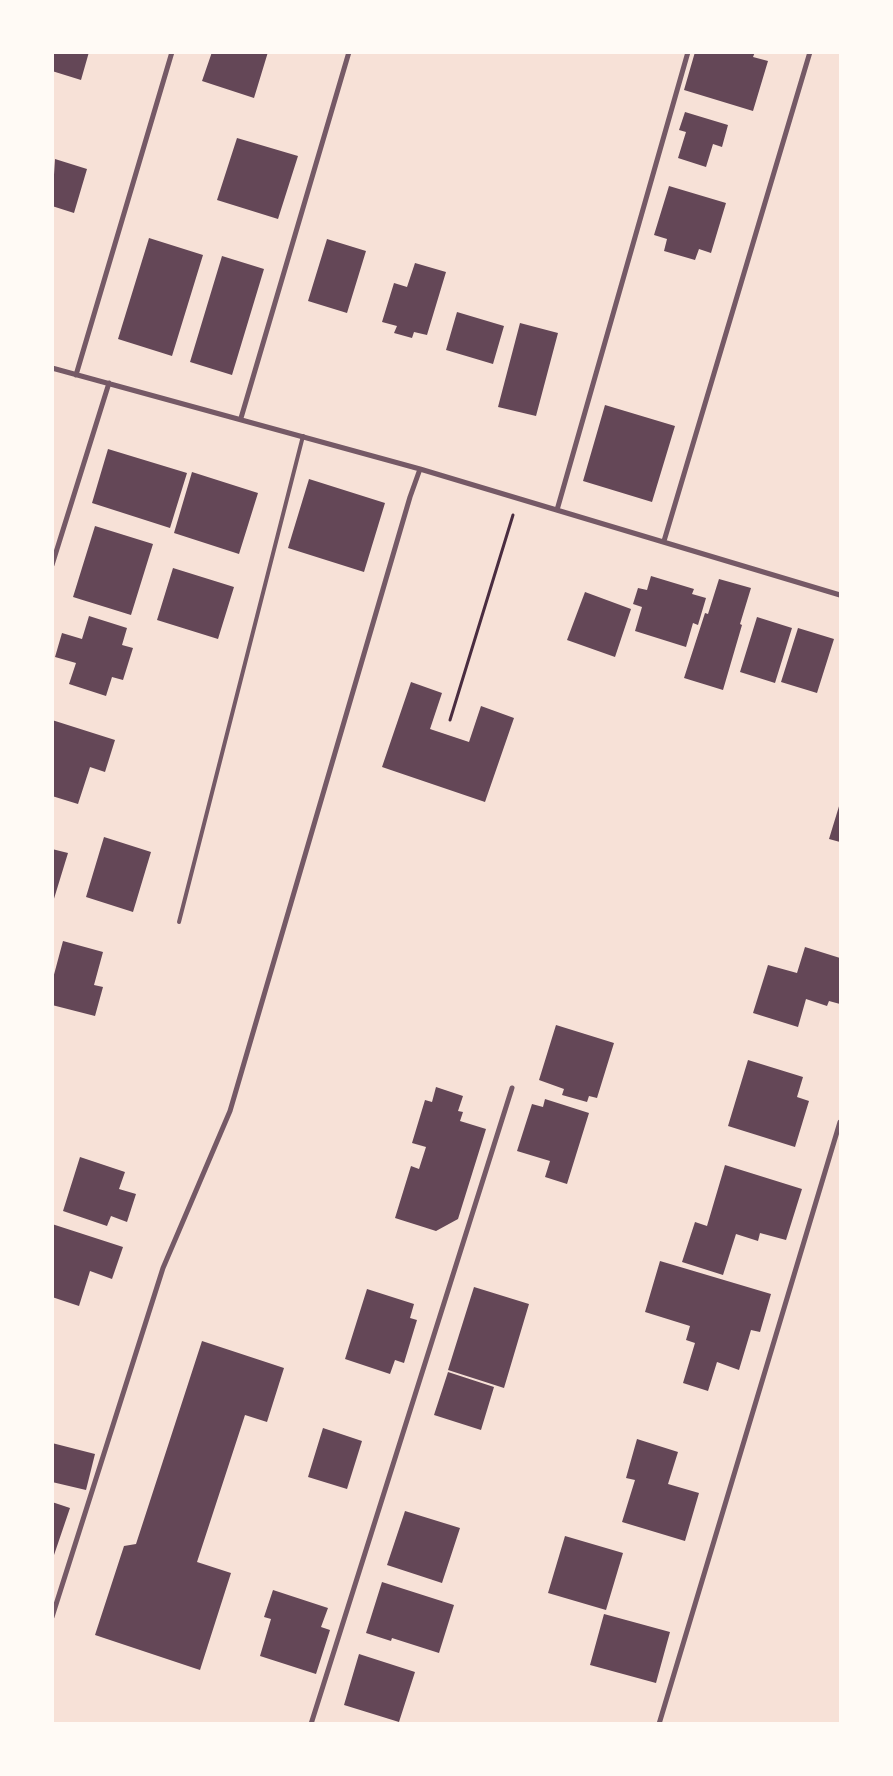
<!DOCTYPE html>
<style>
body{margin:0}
#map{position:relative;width:893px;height:1776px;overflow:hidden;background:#f7e1d7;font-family:Ubuntu,sans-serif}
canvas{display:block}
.frame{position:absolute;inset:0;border:54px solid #fffaf5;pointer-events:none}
</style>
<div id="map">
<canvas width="893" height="1776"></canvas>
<div class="frame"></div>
</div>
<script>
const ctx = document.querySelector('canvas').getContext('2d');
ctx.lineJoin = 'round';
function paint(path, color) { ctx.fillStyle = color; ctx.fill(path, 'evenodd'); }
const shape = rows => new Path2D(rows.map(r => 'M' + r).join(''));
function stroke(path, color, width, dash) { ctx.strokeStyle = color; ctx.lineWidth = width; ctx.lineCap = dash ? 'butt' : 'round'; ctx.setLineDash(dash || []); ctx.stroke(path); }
const building = shape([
 [52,52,89,52,81,80,52,71],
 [212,52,268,52,254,98,202,81],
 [695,52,755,52,753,57,768,61,753,111,684,90],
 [685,112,728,125,722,147,713,144,706,167,678,158,686,132,679,130],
 [237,138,298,156,278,219,217,200],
 [55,159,87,169,74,213,52,206],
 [669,186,726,203,711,253,699,249,695,260,664,251,667,239,654,235],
 [149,238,203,255,172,356,118,339],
 [327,239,366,251,347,313,308,301],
 [222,256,264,269,232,375,190,362],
 [415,263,446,272,427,335,414,332,412,338,394,333,397,326,382,322,394,283,407,287],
 [457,312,504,326,493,364,446,350],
 [520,323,558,333,536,416,498,407],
 [605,405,675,426,652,502,583,481],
 [108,449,187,473,170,528,92,503],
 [192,472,258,493,239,554,174,533],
 [309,479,385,503,364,572,288,548],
 [95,526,153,544,131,615,73,597],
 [173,568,234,587,218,639,157,620],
 [651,576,694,589,692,594,706,598,698,625,693,623,686,647,635,631,642,607,633,604,638,588,647,590],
 [719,579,751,588,740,624,742,625,723,690,684,678,705,613,708,614],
 [585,592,631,609,615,657,567,640],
 [89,616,127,628,122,645,133,648,123,680,112,677,106,696,69,684,76,663,55,657,62,633,82,639],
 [757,617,792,628,775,683,740,672],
 [798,628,834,639,817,693,781,682],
 [411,682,442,693,430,729,469,742,481,706,514,718,485,802,382,767],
 [52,720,115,740,105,772,90,767,78,804,52,796],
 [840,803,840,842,829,839],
 [104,837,151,852,133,912,86,897],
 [52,849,68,853,53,902,52,902],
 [63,941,103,952,94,985,103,987,95,1016,52,1005,52,982],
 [805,947,840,958,840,1004,829,1001,827,1006,806,999,798,1027,753,1013,768,965,797,973],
 [556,1025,614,1043,597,1098,589,1096,587,1102,562,1095,564,1089,539,1080],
 [748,1060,803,1077,797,1097,809,1101,795,1147,728,1126],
 [436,1087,463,1096,458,1111,463,1112,460,1121,486,1129,458,1219,436,1231,395,1218,411,1166,419,1169,426,1147,412,1143,425,1100,432,1102],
 [545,1099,589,1113,567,1184,545,1177,550,1161,517,1151,532,1104,543,1107],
 [80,1157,125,1172,119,1189,136,1194,127,1222,111,1216,107,1226,63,1211],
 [725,1165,802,1189,786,1240,760,1233,758,1241,736,1234,723,1275,682,1262,695,1222,707,1226],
 [52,1224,123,1247,112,1279,90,1271,79,1306,52,1297],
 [660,1261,771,1294,760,1332,751,1330,739,1370,717,1362,708,1391,683,1383,695,1343,686,1340,690,1326,645,1312],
 [474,1287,529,1304,504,1388,448,1370],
 [367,1289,414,1304,410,1318,417,1320,404,1363,395,1360,390,1374,345,1359],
 [202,1341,284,1368,267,1422,245,1415,197,1562,231,1573,200,1670,95,1635,124,1546,136,1544],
 [448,1372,494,1387,481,1430,434,1415],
 [323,1428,362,1441,347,1489,308,1477],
 [637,1439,678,1452,668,1484,699,1493,685,1541,622,1522,635,1480,626,1478],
 [52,1443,95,1454,86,1490,52,1482],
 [52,1502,70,1508,53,1558,52,1558],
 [405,1511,460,1528,442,1583,387,1565],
 [565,1536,623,1553,606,1610,548,1593],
 [382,1582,454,1605,439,1653,392,1638,391,1641,366,1633],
 [273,1590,328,1608,321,1627,330,1630,316,1674,260,1656,271,1619,264,1617],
 [604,1614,670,1632,656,1683,590,1665],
 [359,1654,415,1672,399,1722,344,1705]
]);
const path = shape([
 [450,720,513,515]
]);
const service = shape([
 [179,922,303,436]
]);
const minor = shape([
 [52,368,420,469,840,595],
 [76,375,172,52],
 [241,418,349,52],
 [557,510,688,52],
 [664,541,810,52],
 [52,565,109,383],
 [52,1617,163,1268,230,1111,410,497,420,469],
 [311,1724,512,1088],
 [659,1724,840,1122]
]);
paint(building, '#644757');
stroke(path, '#4a2c40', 3);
stroke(service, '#755966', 4);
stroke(minor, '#755966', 5);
</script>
